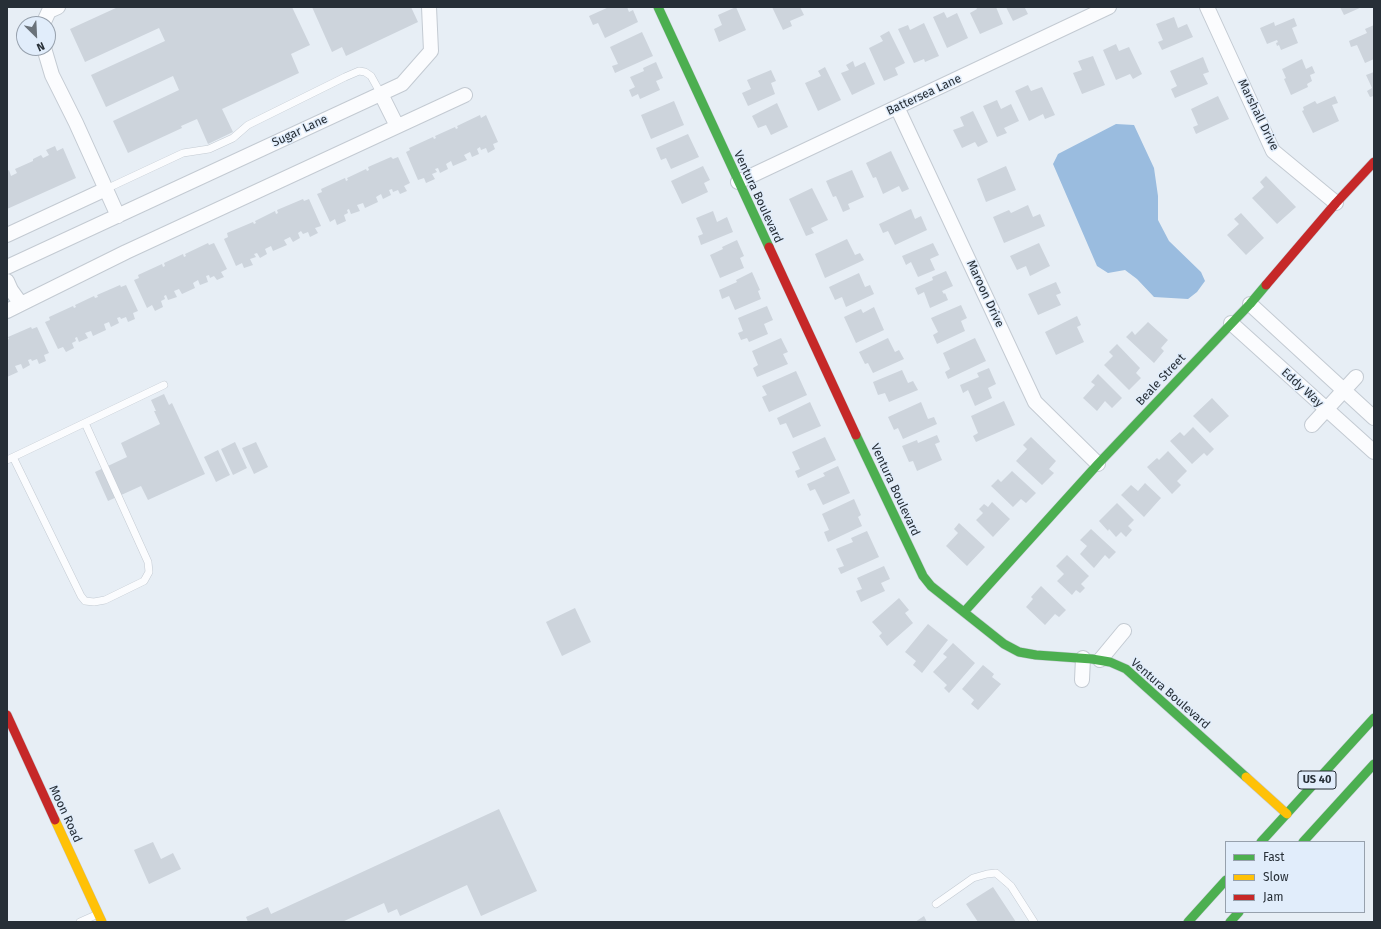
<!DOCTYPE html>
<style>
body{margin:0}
#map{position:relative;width:1381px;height:929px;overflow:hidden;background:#e7eef5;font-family:"Fira Sans",sans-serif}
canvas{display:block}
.frame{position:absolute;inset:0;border:8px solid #272f37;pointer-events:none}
.legend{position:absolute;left:1225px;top:841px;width:140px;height:72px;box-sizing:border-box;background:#e1edfb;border:1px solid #97a1ad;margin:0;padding:5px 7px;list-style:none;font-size:12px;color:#272f37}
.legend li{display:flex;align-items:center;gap:8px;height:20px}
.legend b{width:20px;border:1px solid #97a1ad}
.north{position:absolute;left:16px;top:16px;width:40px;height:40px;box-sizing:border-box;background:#e1edfb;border:1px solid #97a1ad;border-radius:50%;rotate:156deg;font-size:11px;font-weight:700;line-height:16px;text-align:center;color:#272f37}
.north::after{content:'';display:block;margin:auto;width:14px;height:18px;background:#6a727a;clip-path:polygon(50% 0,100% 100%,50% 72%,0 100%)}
</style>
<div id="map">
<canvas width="1381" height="929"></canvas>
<div class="frame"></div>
<ul class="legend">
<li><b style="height:5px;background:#4caf50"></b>Fast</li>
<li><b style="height:5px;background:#ffc107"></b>Slow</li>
<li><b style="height:5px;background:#c62828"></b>Jam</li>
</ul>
<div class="north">N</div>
</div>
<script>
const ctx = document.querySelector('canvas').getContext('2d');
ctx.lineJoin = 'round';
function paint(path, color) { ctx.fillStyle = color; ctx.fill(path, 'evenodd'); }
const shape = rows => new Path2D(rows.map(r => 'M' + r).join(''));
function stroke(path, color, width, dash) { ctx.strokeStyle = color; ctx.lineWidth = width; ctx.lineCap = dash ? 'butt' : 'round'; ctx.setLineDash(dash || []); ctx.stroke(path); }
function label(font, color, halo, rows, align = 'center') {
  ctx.font = font + ' "Fira Sans",sans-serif'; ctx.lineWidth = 3; ctx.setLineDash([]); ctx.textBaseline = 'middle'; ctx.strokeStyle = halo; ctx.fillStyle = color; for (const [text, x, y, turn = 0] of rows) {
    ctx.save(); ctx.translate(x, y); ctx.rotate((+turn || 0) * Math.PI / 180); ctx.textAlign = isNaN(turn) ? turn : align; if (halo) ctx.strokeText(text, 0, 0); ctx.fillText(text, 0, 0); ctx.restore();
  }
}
const water = shape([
 [1116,124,1134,125,1154,168,1158,196,1158,220,1169,241,1201,272,1205,281,1197,292,1188,299,1154,297,1137,279,1125,270,1108,273,1097,266,1053,164,1058,154]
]);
const building = shape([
 [118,7,292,7,310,45,291,54,299,73,222,109,233,132,208,144,197,119,181,126,182,128,128,153,113,121,179,90,173,76,106,107,91,75,165,41,159,28,85,62,70,29],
 [312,7,411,7,418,22,346,56,342,47,332,52],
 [609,7,627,7,629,12,633,10,638,22,605,38,598,23,593,25,589,16],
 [736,7,746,30,719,42,714,29,722,25,718,15],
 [772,7,800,7,804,15,790,21,792,26,783,30],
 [976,7,996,7,1003,24,980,34,970,13,977,9],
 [1006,7,1027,7,1025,8,1028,14,1013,21],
 [1340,7,1362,7,1344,15],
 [944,12,947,18,957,13,968,38,947,48,933,17],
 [1174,17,1178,28,1187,24,1193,37,1162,50,1158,42,1163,40,1156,24],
 [1294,18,1297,26,1292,28,1298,43,1281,50,1279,45,1277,46,1276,43,1278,42,1277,40,1267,44,1260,28,1274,22,1275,26],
 [924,23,939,56,925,62,924,59,914,63,898,29,908,25,910,30],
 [1374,25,1374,59,1365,63,1357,45,1351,47,1349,41,1367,33,1365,29],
 [889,31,905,63,895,68,898,75,884,81,869,48,883,41,880,36],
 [642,32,653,56,615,73,612,66,618,64,610,47],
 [1116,44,1119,51,1129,47,1142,74,1133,79,1130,74,1116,80,1103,50],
 [1093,56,1105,85,1082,94,1073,73,1082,70,1078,61],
 [1203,57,1209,72,1203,74,1208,84,1175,98,1171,89,1177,86,1170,71],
 [1302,59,1306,69,1312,66,1315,73,1310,75,1312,81,1307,84,1308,87,1291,95,1284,79,1286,78,1282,69],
 [853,61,855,67,865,62,875,84,852,95,841,73,849,70,846,65],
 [656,62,663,78,656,81,660,90,640,99,638,94,632,97,629,90,635,87,630,77,644,71,643,68],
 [825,67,841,100,818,111,805,83,821,76,818,71],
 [771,70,776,81,771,83,775,94,748,106,742,93,751,89,747,80],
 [1374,72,1374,96,1370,97,1367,91,1372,88,1366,75],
 [1028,85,1031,91,1042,87,1055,115,1045,119,1043,114,1029,121,1015,91],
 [1218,96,1229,119,1196,134,1193,127,1198,125,1191,109],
 [1335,96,1338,103,1332,105,1339,121,1313,133,1302,111,1304,110,1303,107,1315,101,1317,104],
 [997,100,1001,109,1011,104,1019,121,1004,128,1007,133,997,137,983,106],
 [674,101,684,125,651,139,641,115],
 [777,103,788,127,771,135,766,125,758,128,752,116],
 [973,111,988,142,978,147,975,142,962,148,953,130,964,126,960,117],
 [480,115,481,118,486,115,498,142,493,144,495,149,488,153,486,148,481,150,480,147,477,149,479,154,472,157,470,152,464,155,467,160,453,166,451,161,446,164,448,169,440,173,438,168,435,169,437,172,432,174,435,179,426,183,424,178,418,180,406,152,410,150,409,148,433,137,434,139,436,138,435,136,455,127,456,129,458,128,457,126],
 [688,134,699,157,671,169,666,158,661,160,656,148],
 [55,146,57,151,63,148,76,178,7,209,7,171,9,170,11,176,17,173,15,169,33,161,33,159,41,155,43,158,49,155,46,150],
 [891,151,909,189,902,192,899,186,883,194,876,177,873,178,866,163],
 [391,157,393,159,398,157,410,183,404,186,407,191,400,194,398,190,393,192,392,189,389,190,391,195,383,199,381,194,376,197,378,202,365,208,363,203,357,205,360,211,351,214,349,209,347,210,348,213,344,215,346,221,337,225,335,219,330,222,317,194,322,192,321,189,345,178,346,181,348,180,347,178,366,169,367,171,369,170,368,167],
 [703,166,710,180,704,183,708,192,682,204,671,181],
 [1006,166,1016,190,986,202,977,179],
 [852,170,864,197,848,204,850,209,843,212,836,196,833,197,826,181],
 [1266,176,1296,207,1277,224,1252,198,1264,187,1260,182],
 [812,188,828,220,811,228,814,233,806,236,789,199],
 [303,199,304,201,309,199,321,226,315,228,318,233,310,237,308,232,303,234,301,231,298,233,300,238,293,242,290,237,284,240,287,245,273,251,271,246,265,249,267,254,260,258,257,253,254,254,256,257,250,259,253,265,244,268,242,263,236,266,224,239,228,237,227,233,253,222,254,224,256,223,255,221,275,211,276,214,278,213,277,210],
 [1028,205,1033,217,1040,214,1045,226,1004,243,993,217,1009,210,1011,213],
 [911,209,915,219,921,216,927,230,895,245,888,231,883,233,879,224],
 [713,211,717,222,727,217,733,232,701,245,698,236,703,234,696,218],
 [1241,213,1264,238,1246,255,1227,235,1239,224,1234,219],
 [847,239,855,255,860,253,864,260,825,278,815,254],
 [737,240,744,256,740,258,744,268,720,278,710,255,723,249,722,247],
 [208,243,209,245,214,243,227,269,221,272,224,277,217,280,214,276,210,278,209,275,206,276,208,282,200,285,198,280,193,283,195,288,182,294,179,289,174,291,177,297,168,300,166,295,164,296,165,299,161,301,163,307,155,311,152,305,147,308,134,280,139,278,138,275,162,264,163,267,165,266,164,263,183,254,184,257,186,256,185,254],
 [933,243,939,255,930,259,935,270,918,277,911,262,906,265,902,256],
 [1039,243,1050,266,1030,276,1026,266,1017,270,1010,256],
 [946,271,953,286,942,291,944,294,945,293,948,300,930,308,924,292,918,295,915,288,933,280,932,277],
 [752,272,760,290,758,291,761,299,735,310,729,296,722,299,719,290,737,282,736,280],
 [859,273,865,287,870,285,874,294,846,307,842,297,835,300,829,287],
 [1056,282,1061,293,1056,295,1061,305,1038,315,1028,294],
 [120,285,121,287,126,285,138,311,133,313,135,319,128,322,126,317,121,319,120,317,117,318,119,323,111,327,109,322,104,324,106,330,93,336,91,331,85,333,88,338,79,342,77,337,75,338,76,341,72,343,74,348,66,352,63,347,58,349,45,322,50,320,49,317,73,306,74,308,76,307,75,305,94,296,95,298,98,297,97,295],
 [961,305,967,318,961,321,965,331,937,344,933,335,938,332,931,318],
 [767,306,773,320,764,324,768,334,749,342,747,338,741,340,738,333,743,331,738,318],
 [874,307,884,330,856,343,844,317,861,309,863,313],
 [1077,316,1081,325,1077,327,1084,342,1056,355,1045,332],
 [1148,322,1168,340,1161,348,1164,351,1154,363,1126,337,1132,331,1135,335],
 [31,327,32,329,37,327,49,353,44,355,46,361,39,364,37,359,32,361,31,359,28,360,30,365,23,369,21,364,15,366,18,372,7,377,7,340,9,339,8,337],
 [781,338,788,352,783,354,788,364,757,377,753,368,758,365,752,351],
 [888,338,895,352,899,350,904,359,873,373,868,363,865,364,859,352],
 [975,338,986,361,948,379,945,372,950,369,943,353],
 [1117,344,1140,368,1136,373,1141,378,1129,390,1104,365,1113,356,1109,352],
 [989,368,996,384,988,388,992,398,975,406,968,390,963,393,960,385,979,377,977,373],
 [902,370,908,383,913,381,918,390,889,402,885,393,878,395,873,382],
 [796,371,807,395,769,412,762,397,767,395,762,386],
 [1098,374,1122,398,1112,408,1105,401,1097,411,1083,398,1095,385,1091,382],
 [164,394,169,405,172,403,205,474,148,500,141,486,108,501,95,472,127,457,121,443,160,424,154,411,156,411,151,400],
 [1212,398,1229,416,1210,433,1193,416],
 [1004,401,1015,425,976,442,973,436,978,433,971,416],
 [810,402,821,426,793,438,786,423,780,425,777,418],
 [921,402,928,419,934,417,937,424,903,439,898,428,894,430,888,417],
 [1193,427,1214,449,1207,456,1204,453,1192,464,1170,441,1180,432,1184,436],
 [937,435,940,442,935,444,942,460,917,471,913,461,909,462,902,446,917,440,918,443],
 [825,437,836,460,798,478,795,471,800,469,792,452],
 [1031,437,1056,461,1049,469,1054,473,1042,485,1016,461,1027,449,1023,445],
 [235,442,247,468,233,475,221,449],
 [256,442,268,467,254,474,242,448],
 [218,450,230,475,216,482,204,457],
 [1168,451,1187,471,1177,481,1181,485,1172,494,1147,467,1157,458,1159,460],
 [838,466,850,493,823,505,815,489,810,491,807,484,825,476,823,473],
 [1012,471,1036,493,1026,503,1021,499,1013,507,991,486,998,479,1001,482],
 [1145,483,1161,498,1144,517,1121,495,1131,485,1138,491],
 [854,499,861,515,858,517,862,526,828,542,824,532,829,530,822,514],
 [992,502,1010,519,993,537,976,520,983,513,979,509,984,504,988,507],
 [1117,503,1134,520,1128,526,1132,530,1126,537,1121,532,1116,537,1109,529,1108,531,1099,521],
 [959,523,985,547,967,566,946,546,958,533,954,529],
 [1091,529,1116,552,1109,559,1105,555,1094,568,1080,554,1087,546,1080,540],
 [867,531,879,557,841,574,838,568,844,566,836,549,853,542,851,538],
 [1067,555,1089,576,1081,584,1085,588,1080,593,1076,590,1072,595,1057,581,1064,574,1056,566],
 [884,566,890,579,881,583,885,591,861,602,856,591,862,589,857,578],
 [1041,586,1066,610,1059,617,1055,614,1045,625,1026,607,1033,599,1031,597],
 [899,598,909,610,905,613,913,623,887,646,879,636,882,633,872,622],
 [575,608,591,642,562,656,546,622],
 [928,624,948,640,922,673,913,665,916,661,905,652],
 [953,643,975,663,949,693,944,688,947,685,933,672,947,657,943,654],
 [983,665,994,674,992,677,1001,684,978,710,971,704,974,700,962,689],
 [499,809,537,891,481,916,467,885,400,916,397,909,388,913,384,903,342,922,248,922,246,917,268,907,271,914],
 [153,842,161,859,173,853,181,869,149,884,134,850],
 [993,887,1016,922,978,922,966,904],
 [924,916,927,922,915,922]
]);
const lane = shape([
 [106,189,183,153,209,149,233,138,248,125,345,77,359,71,365,72,371,76,381,94],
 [13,457,81,596,85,601,94,602,105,600,144,581,149,572,148,562,85,423],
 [7,460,164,385],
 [936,904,973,878,987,874,996,873,1011,886,1034,922],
 [80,922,98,914]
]);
const street = shape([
 [1207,7,1273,151,1336,203],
 [43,24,49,11,58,7],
 [44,48,52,75,76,123,118,216],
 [381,94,397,126],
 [897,107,1035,402,1098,464],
 [738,182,1109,7],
 [7,235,106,189],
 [7,267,402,84,431,51,429,7],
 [7,281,11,290,21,304,7,311],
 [21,304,126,252,465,95],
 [1250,304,1374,418],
 [1231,323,1374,452],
 [1312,425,1356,377],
 [1100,660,1124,631],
 [1082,680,1083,658]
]);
const fast = shape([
 [658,7,769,247],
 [856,435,923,576,931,586,1004,644,1019,652,1036,655,1092,659,1110,662,1126,669,1246,777],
 [964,612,1098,464,1250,304,1266,285],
 [1261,842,1374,718],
 [1303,842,1374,764],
 [1188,922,1226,880],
 [1230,922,1239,912]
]);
const slow = shape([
 [1246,777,1287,814],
 [55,820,102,922]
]);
const jam = shape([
 [769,247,856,435],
 [1266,285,1336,203,1374,162],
 [7,715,55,820]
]);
const shields = [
 [1317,780,38]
];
const shieldNames = [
 ["US 40",1317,780]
];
const streetNames = [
 ["Battersea Lane",924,95,-25],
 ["Marshall Drive",1258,115,64],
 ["Sugar Lane",300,131,-25],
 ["Ventura Boulevard",758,197,65],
 ["Maroon Drive",985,294,65],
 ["Beale Street",1161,380,-47],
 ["Eddy Way",1302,388,42],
 ["Ventura Boulevard",895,490,65],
 ["Ventura Boulevard",1170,694,41],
 ["Moon Road",65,814,65]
];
paint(water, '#9abcdf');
paint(building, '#cdd4dc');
stroke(lane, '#c3cad2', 8);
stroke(street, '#c3cad2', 16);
stroke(fast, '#c3cad2', 10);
stroke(slow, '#c3cad2', 10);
stroke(jam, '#c3cad2', 10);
stroke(lane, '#fbfcfe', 7);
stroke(street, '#fbfcfe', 14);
stroke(fast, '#4caf50', 9);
stroke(slow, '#ffc107', 9);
stroke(jam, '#c62828', 9);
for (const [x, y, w] of shields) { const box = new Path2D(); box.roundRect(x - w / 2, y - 9, w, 18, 3); ctx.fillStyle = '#e1edfb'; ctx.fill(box); stroke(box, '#272f37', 1); }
label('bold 11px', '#272f37', null, shieldNames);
label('12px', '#272f37', '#e1edfb', streetNames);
</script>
